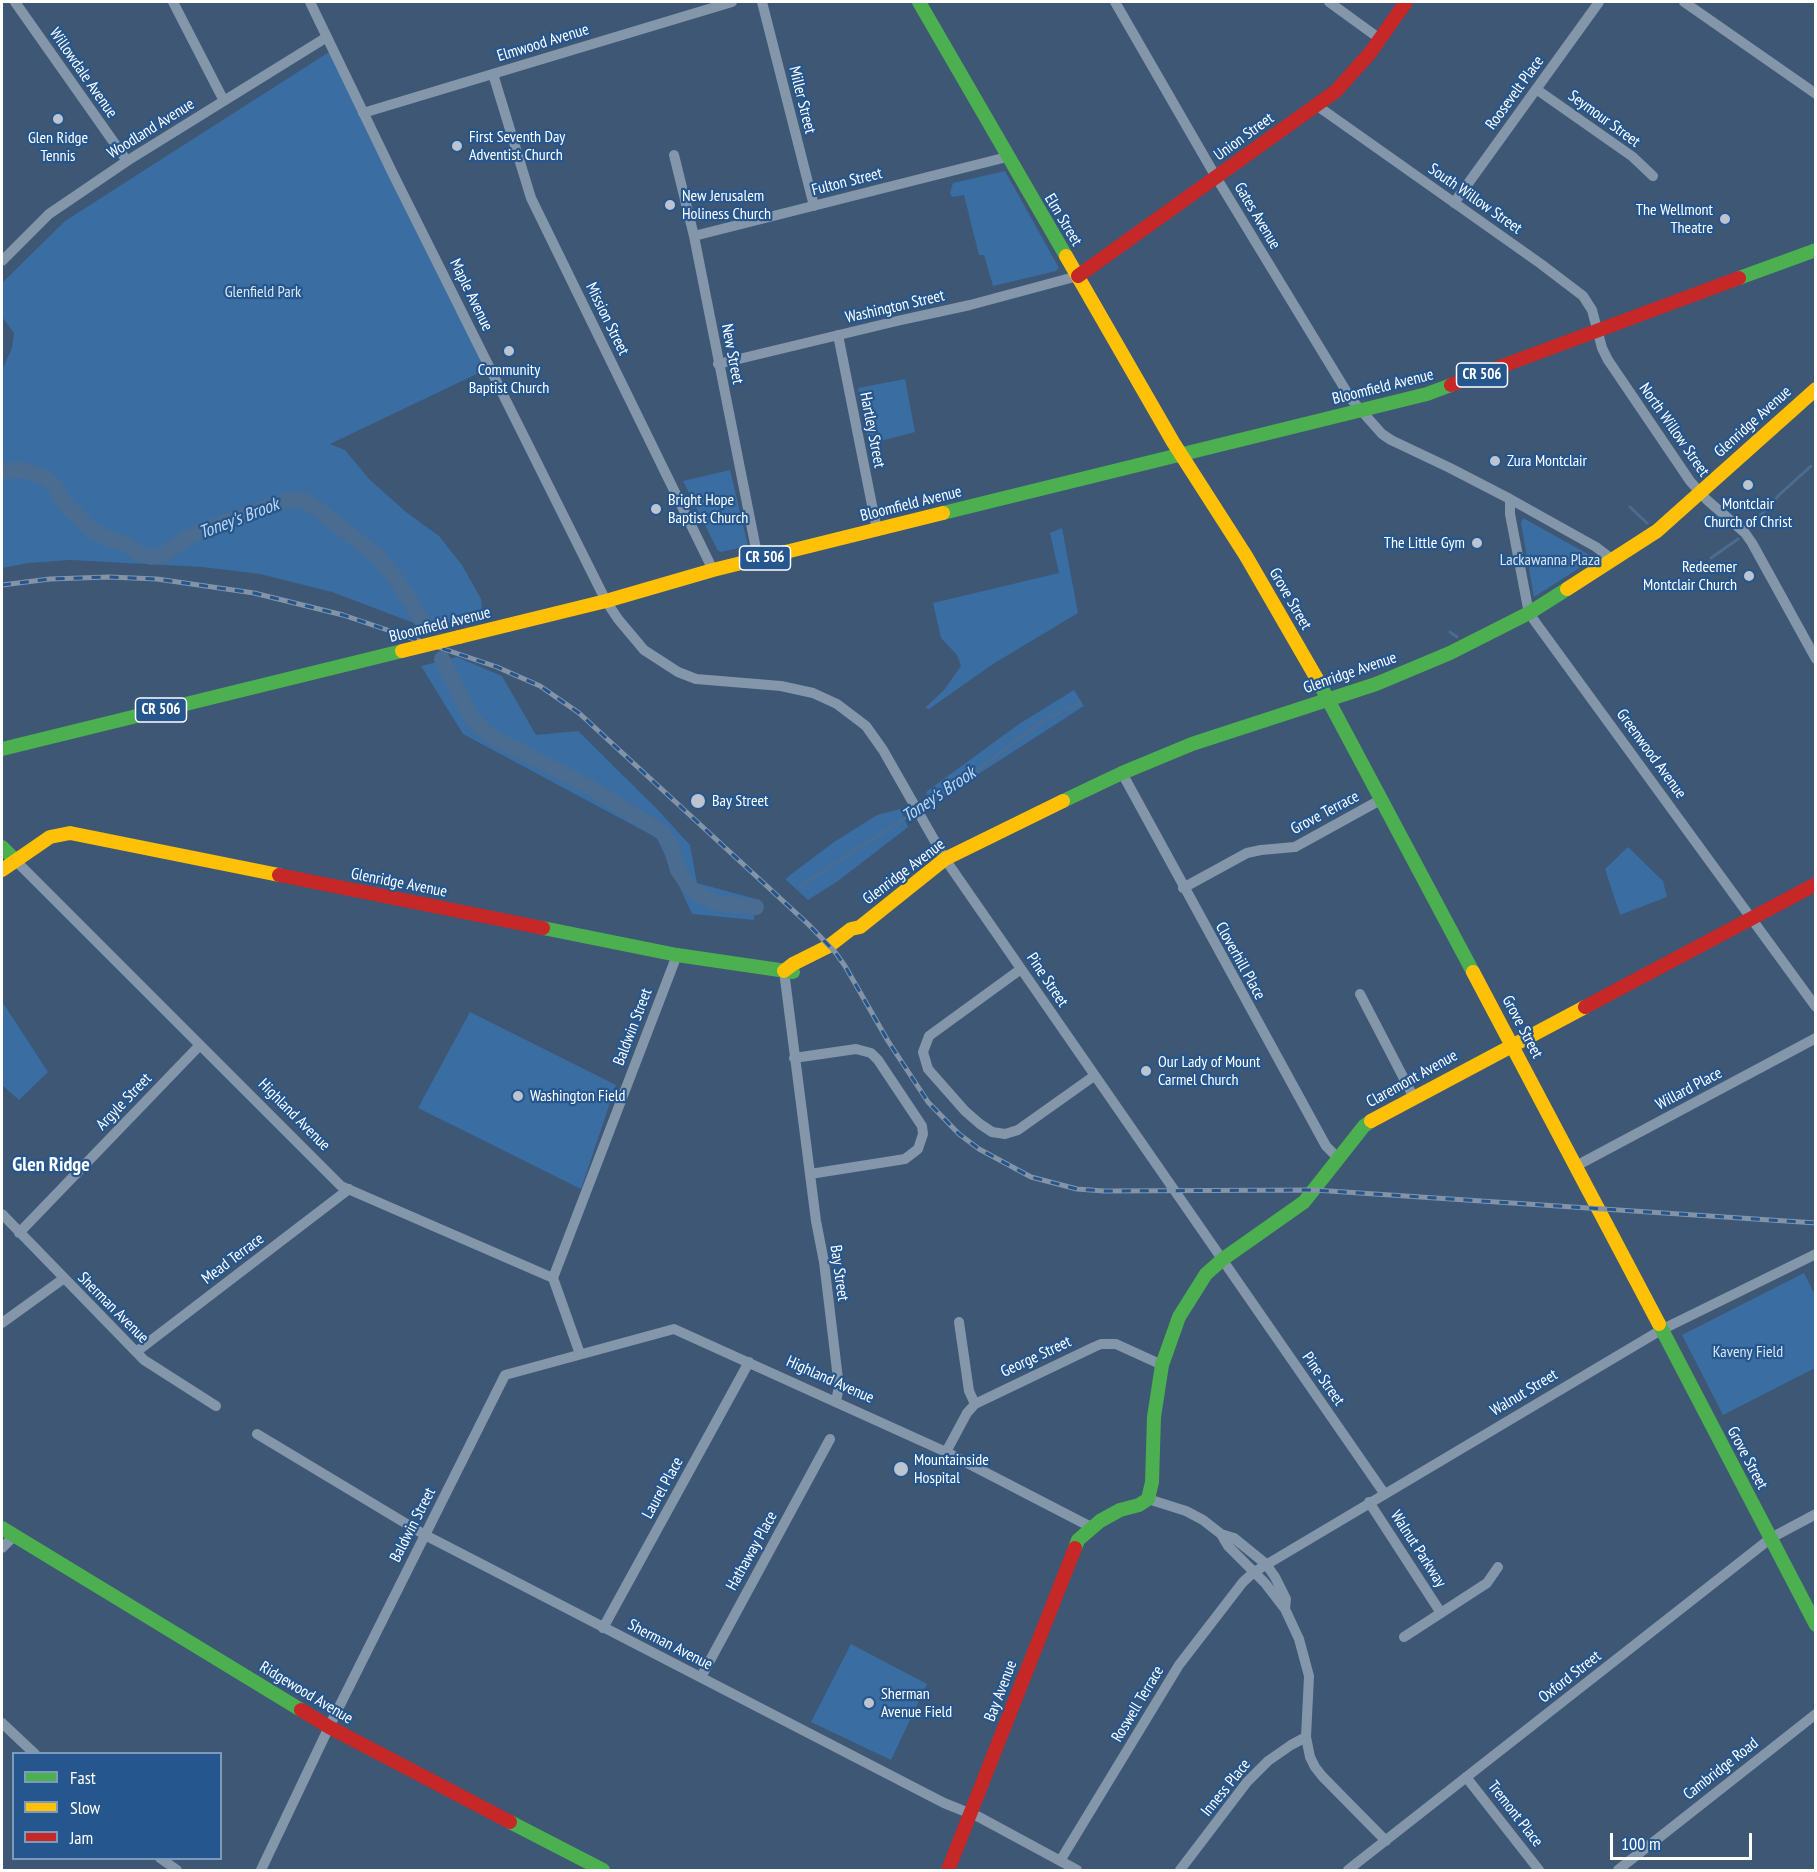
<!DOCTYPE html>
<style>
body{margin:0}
#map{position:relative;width:1817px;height:1872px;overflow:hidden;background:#3d5775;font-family:"PT Sans Narrow",sans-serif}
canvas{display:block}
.frame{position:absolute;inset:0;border:3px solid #fff;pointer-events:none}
.legend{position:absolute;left:12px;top:1752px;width:210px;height:108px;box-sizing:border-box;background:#25568d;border:2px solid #7c9abb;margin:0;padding:8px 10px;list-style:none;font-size:18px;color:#fff}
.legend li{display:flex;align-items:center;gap:12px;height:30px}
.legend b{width:30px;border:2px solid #7c9abb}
.scale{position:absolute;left:1610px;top:1833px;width:142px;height:27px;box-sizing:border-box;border:3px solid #fff;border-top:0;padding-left:8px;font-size:18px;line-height:21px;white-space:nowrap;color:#fff;-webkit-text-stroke:4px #25568d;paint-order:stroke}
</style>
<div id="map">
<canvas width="1817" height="1872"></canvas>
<div class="frame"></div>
<ul class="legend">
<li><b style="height:8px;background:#4caf50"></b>Fast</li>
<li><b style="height:8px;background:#ffc107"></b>Slow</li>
<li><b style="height:8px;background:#c62828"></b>Jam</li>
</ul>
<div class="scale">100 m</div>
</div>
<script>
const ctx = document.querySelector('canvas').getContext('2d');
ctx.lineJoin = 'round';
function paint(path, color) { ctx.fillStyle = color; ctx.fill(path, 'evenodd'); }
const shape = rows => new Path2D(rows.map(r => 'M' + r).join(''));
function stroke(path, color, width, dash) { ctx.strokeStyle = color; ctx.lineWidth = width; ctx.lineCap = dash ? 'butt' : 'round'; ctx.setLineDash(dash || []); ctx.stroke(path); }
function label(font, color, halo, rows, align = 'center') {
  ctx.font = font + ' "PT Sans Narrow",sans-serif'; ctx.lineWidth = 4.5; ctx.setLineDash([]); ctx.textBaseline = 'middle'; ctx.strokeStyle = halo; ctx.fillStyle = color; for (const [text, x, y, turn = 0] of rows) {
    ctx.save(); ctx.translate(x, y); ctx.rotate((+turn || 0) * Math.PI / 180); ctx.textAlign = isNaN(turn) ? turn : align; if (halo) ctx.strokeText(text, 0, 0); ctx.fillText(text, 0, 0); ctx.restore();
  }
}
const green = shape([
 [329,52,487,369,330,444,345,450,369,479,406,512,439,536,462,565,481,599,482,610,477,617,427,628,332,592,260,574,202,567,70,560,28,563,2,568,2,370,12,348,14,333,2,317,2,283,65,221],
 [1005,171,1059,268,1056,271,993,286,984,255,979,255,964,195,952,197,950,193,953,183],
 [905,379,915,432,869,444,858,388],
 [730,470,748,546,721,552,718,551,683,481],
 [1523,518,1595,558,1534,597,1521,523],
 [1062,528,1078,613,993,664,929,709,925,708,944,690,961,666,957,655,941,638,933,603,1059,573,1050,533],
 [457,657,502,676,536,735,578,731,657,809,690,845,697,883,756,899,754,920,692,914,657,838,463,734,421,666],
 [1074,690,1084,706,932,804,926,792,1019,724],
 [900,809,908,827,838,881,808,900,785,879,834,842,877,815],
 [1628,847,1663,881,1667,897,1620,915,1605,869],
 [2,1003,3,1003,48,1072,19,1100,2,1085],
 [470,1012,616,1085,581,1189,418,1108],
 [1804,1273,1815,1295,1815,1368,1723,1415,1682,1335],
 [851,1644,927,1684,891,1760,811,1722]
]);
const stream = shape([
 [1630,507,1647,523],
 [1753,524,1779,495,1811,466],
 [1711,558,1738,539],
 [1450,632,1457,637],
 [799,887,967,778,1044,720,1080,703]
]);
const river = shape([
 [2,471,22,470,46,478,54,485,63,502,91,530,109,539,126,544,138,553,152,557,163,555,184,540,203,530,284,501,292,500,304,501,320,511,377,556,397,580,424,624],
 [442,659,471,717,483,730,496,739,587,786,662,832,671,846,678,870,691,889,712,901,723,904,756,907]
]);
const street = shape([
 [15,2,127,161],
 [173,2,224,101],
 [310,2,393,174,606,601,618,619,644,650,678,672,696,679,781,686,813,693,837,704,866,726,883,750,945,859,1384,1493],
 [762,2,814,206],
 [1115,2,1216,177,1320,348,1351,399,1382,434,1391,440,1450,468,1510,499,1596,547,1613,560],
 [1329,2,1380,39],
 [1684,2,1816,94],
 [493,74,531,198,713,570],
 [1536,89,1633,157,1653,176],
 [1316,105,1541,264,1583,296,1592,310,1602,348,1608,360,1690,481,1707,500,1745,533,1752,543,1816,659],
 [363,113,732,2],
 [674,155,694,236,758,559],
 [1454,203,1599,2],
 [694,236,1007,157],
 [2,261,49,214,127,161,327,37],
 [838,335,877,530],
 [718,364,897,321,970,305,1078,276],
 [1510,499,1510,514,1527,603,1529,613,1536,623,1816,1007],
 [1122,773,1326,1146,1338,1158],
 [15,860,341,1186,553,1278,580,1354],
 [1183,888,1247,853,1261,850,1295,847,1382,799],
 [1021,969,929,1036,923,1052,928,1069,965,1111,980,1124,992,1132,1005,1134,1018,1130,1094,1076],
 [784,971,816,1221,824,1262,839,1387,836,1401],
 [1360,994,1413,1096],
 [794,1058,856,1049,871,1053,878,1060,922,1126,923,1134,918,1149,905,1159,810,1174],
 [1576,1166,1816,1038],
 [2,1214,144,1360,216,1406],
 [19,1233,200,1045],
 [553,1278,677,955],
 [959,1322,969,1391,975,1404],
 [2,1323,63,1279],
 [136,1352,349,1189],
 [257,1434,425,1535,944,1803,979,1817,1077,1870],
 [946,1452,967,1413,975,1404,1094,1347,1101,1344,1116,1344,1162,1365],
 [1148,1499,1186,1511,1203,1520,1221,1534,1228,1546,1265,1583,1285,1609,1299,1639,1309,1676,1306,1737,1310,1757,1315,1767,1322,1776,1386,1841],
 [1369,1502,1441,1613],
 [1221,1534,1234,1538,1266,1564,1275,1577,1286,1599,1285,1609],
 [2,1548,14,1536],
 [603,1628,749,1362],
 [1404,1637,1487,1583,1498,1567],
 [701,1677,830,1439],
 [2,1723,35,1754],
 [1466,1777,1539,1870],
 [160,1858,177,1870],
 [1060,1861,1179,1665,1243,1582,1254,1572,1661,1330,1816,1254],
 [261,1870,329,1727,505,1375,674,1329,946,1452,1091,1527],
 [1180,1870,1247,1782,1268,1761,1291,1745,1306,1737],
 [1348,1870,1771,1538,1816,1514],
 [1618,1870,1816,1714]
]);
const fast = shape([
 [919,2,1066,256],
 [1739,278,1816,250],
 [943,513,1427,394,1451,385],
 [1317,679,1473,972],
 [2,749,402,651],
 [1063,801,1122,773,1192,744,1376,684,1450,653,1529,613,1567,589],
 [2,847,15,860],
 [543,928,677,955,793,972],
 [1659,1324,1816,1625],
 [2,1528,301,1710],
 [1075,1548,1078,1540,1100,1521,1120,1510,1139,1505,1148,1499,1152,1482,1154,1417,1162,1365,1179,1317,1206,1274,1223,1259,1304,1202,1364,1126,1371,1121],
 [510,1822,603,1870]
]);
const slow = shape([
 [1066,256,1173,442,1246,556,1317,679],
 [1567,589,1657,531,1816,389],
 [459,637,606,601,713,570,943,513],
 [2,870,50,837,70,833,279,875],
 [784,971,793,964,829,946,851,929,860,927,945,859,1063,801],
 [1473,972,1659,1324],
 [1371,1121,1585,1007]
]);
const jam = shape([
 [1078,276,1336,91,1370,53,1406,2],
 [1451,385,1739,278],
 [279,875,543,928],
 [1585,1007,1816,884],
 [301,1710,329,1727,510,1822],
 [948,1870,1075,1548]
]);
const rail = shape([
 [2,585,50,579,109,577,157,579,254,593,343,615,497,667,540,686,579,713,808,924,835,952,845,966,888,1041,928,1102,959,1134,979,1149,1031,1177,1077,1189,1104,1191,1314,1190,1816,1223]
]);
const slowBridge = shape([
 [402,651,459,637]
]);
const markers = [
 [58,119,6,"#bbc4cf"],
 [457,146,6,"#bbc4cf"],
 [670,205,6,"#bbc4cf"],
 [1725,219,6,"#bbc4cf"],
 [509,351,6,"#bbc4cf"],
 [1495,461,6,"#bbc4cf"],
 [1748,485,6,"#bbc4cf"],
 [656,509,6,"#bbc4cf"],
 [1477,543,6,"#bbc4cf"],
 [1749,576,6,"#bbc4cf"],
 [698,801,8,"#bbc4cf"],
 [1146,1071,6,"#bbc4cf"],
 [518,1096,6,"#bbc4cf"],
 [901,1469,8,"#bbc4cf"],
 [869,1703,6,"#bbc4cf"]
];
const shields = [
 [1482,375,51],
 [765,558,51],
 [161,710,51]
];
const shieldNames = [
 ["CR 506",1482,375],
 ["CR 506",765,558],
 ["CR 506",161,710]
];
const streetNames = [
 ["Elmwood Avenue",543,43,-17],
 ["Willowdale Avenue",83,73,55],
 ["Roosevelt Place",1515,93,-54],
 ["Miller Street",802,100,76],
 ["Seymour Street",1604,119,36],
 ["Woodland Avenue",151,129,-32],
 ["Union Street",1244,137,-36],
 ["Fulton Street",847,182,-14],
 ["South Willow Street",1475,199,35],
 ["Gates Avenue",1257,216,59],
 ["Elm Street",1063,220,59],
 ["Maple Avenue",471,295,64],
 ["Washington Street",895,307,-13],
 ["Mission Street",607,319,64],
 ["New Street",732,354,79],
 ["Bloomfield Avenue",1383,387,-14],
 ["Glenridge Avenue",1753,422,-42],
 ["Hartley Street",872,430,79],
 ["North Willow Street",1674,430,55],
 ["Bloomfield Avenue",911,504,-14],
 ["Grove Street",1290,599,60],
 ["Bloomfield Avenue",440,625,-14],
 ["Glenridge Avenue",1350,673,-19],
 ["Greenwood Avenue",1651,754,54],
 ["Grove Terrace",1325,813,-28],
 ["Glenridge Avenue",904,872,-37],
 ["Glenridge Avenue",399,883,11],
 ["Cloverhill Place",1240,961,61],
 ["Pine Street",1047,980,56],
 ["Baldwin Street",633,1027,-69],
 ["Grove Street",1522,1027,62],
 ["Claremont Avenue",1412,1079,-29],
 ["Willard Place",1689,1089,-28],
 ["Argyle Street",124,1102,-46],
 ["Highland Avenue",294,1115,45],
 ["Mead Terrace",233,1259,-37],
 ["Bay Street",839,1273,82],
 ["Sherman Avenue",113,1308,45],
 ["George Street",1036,1357,-25],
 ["Pine Street",1323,1379,55],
 ["Highland Avenue",830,1380,24],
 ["Walnut Street",1524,1393,-31],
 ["Grove Street",1747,1458,62],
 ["Laurel Place",663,1488,-61],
 ["Baldwin Street",413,1525,-63],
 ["Walnut Parkway",1418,1549,57],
 ["Hathaway Place",752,1551,-61],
 ["Sherman Avenue",670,1645,27],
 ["Oxford Street",1570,1677,-38],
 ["Bay Avenue",1001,1691,-69],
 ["Ridgewood Avenue",306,1693,31],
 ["Roswell Terrace",1138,1704,-59],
 ["Cambridge Road",1721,1769,-38],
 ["Inness Place",1226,1788,-51],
 ["Tremont Place",1515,1814,52]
];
const poiNames = [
 ["First Seventh Day",469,137],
 ["Adventist Church",469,155],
 ["Glen Ridge",58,138,"center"],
 ["Tennis",58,156,"center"],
 ["New Jerusalem",682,196],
 ["Holiness Church",682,214],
 ["The Wellmont",1713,210,"right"],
 ["Theatre",1713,228,"right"],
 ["Community",509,370,"center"],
 ["Baptist Church",509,388,"center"],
 ["Zura Montclair",1507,461],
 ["Bright Hope",668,500],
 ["Baptist Church",668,518],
 ["Montclair",1748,504,"center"],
 ["Church of Christ",1748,522,"center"],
 ["The Little Gym",1465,543,"right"],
 ["Redeemer",1737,567,"right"],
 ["Montclair Church",1737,585,"right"],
 ["Bay Street",712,801],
 ["Our Lady of Mount",1158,1062],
 ["Carmel Church",1158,1080],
 ["Washington Field",530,1096],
 ["Mountainside",914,1460],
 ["Hospital",914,1478],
 ["Sherman",881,1694],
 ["Avenue Field",881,1712]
];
const parkNames = [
 ["Glenfield Park",263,292],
 ["Lackawanna Plaza",1550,560],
 ["Kaveny Field",1748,1352]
];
const waterNames = [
 ["Toney's Brook",239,519,-21],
 ["Toney's Brook",939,795,-34]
];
const quarterNames = [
 ["Glen Ridge",51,1165]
];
paint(green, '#3a6da2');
stroke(stream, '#4b6c91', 3);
stroke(river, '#4b6c91', 16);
stroke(street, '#8496a9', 10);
stroke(fast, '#4caf50', 14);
stroke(slow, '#ffc107', 14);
stroke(jam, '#c62828', 14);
stroke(rail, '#8494a8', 5);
stroke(rail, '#25568d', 3, [9]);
stroke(slowBridge, '#ffc107', 14);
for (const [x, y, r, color] of markers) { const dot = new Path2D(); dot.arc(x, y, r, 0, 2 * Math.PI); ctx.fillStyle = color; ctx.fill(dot); stroke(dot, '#25568d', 2); }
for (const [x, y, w] of shields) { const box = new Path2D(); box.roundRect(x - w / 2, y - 12, w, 24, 4.5); ctx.fillStyle = '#25568d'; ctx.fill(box); stroke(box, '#fff', 1.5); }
label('bold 15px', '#fff', null, shieldNames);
label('16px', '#fff', '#25568d', streetNames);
label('16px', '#fff', '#25568d', poiNames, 'left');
label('16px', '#d8e8f8', '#25568d', parkNames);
label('italic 18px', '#bfd8f2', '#25568d', waterNames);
label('bold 20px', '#fff', '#25568d', quarterNames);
</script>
